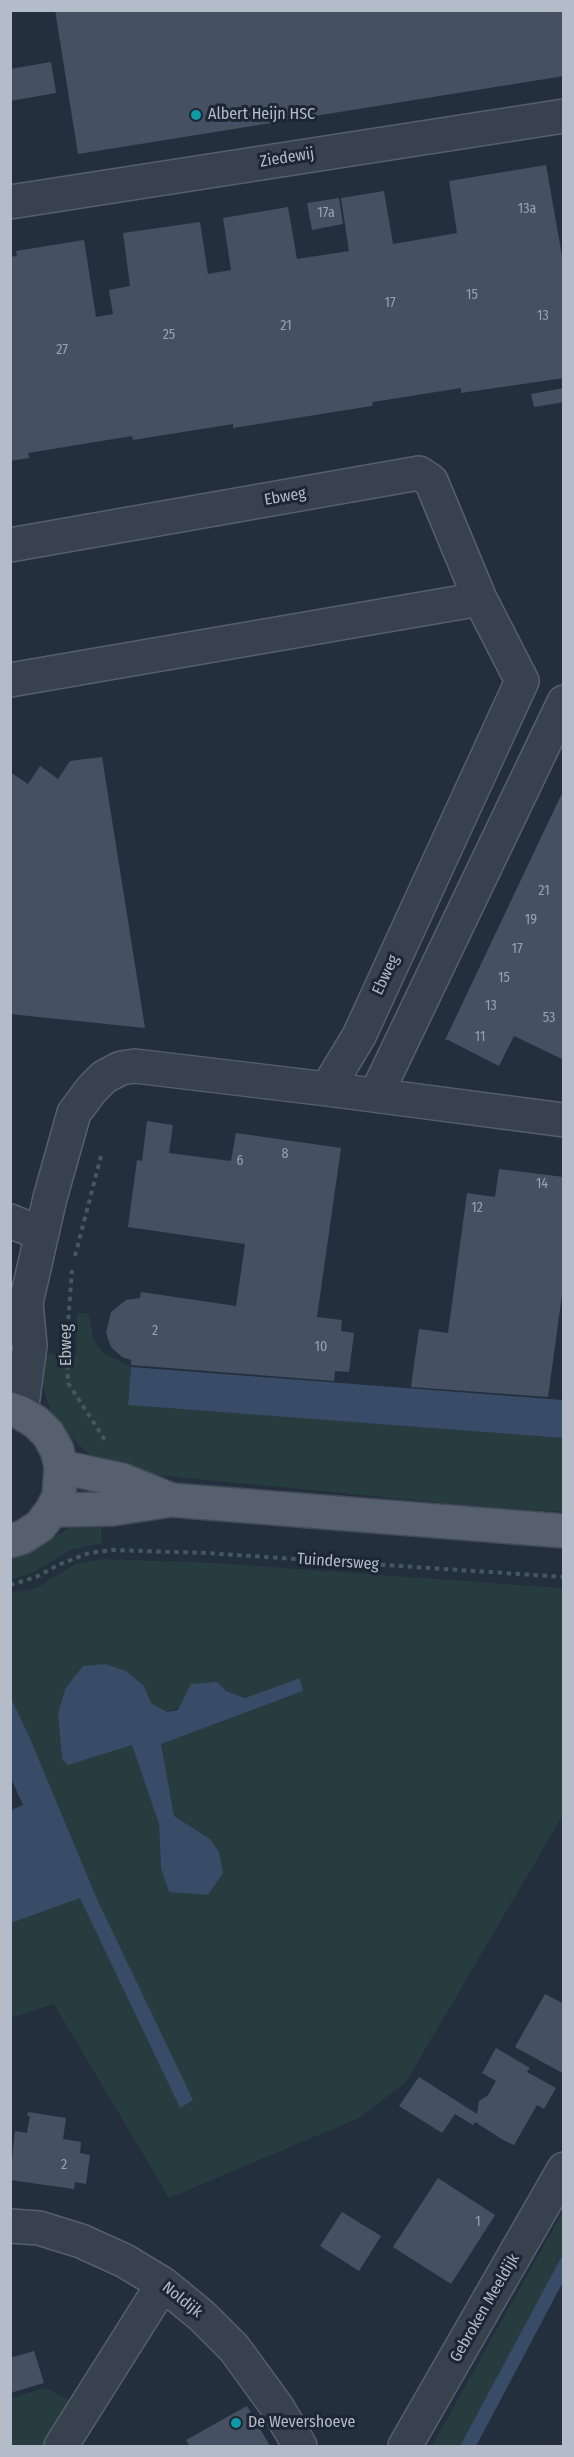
<!DOCTYPE html>
<style>
body{margin:0}
#map{position:relative;width:574px;height:2457px;overflow:hidden;background:#242f3e;font-family:"Fira Sans Condensed",sans-serif}
canvas{display:block}
.frame{position:absolute;inset:0;border:12px solid #b4bcc9;pointer-events:none}
</style>
<div id="map">
<canvas width="574" height="2457"></canvas>
<div class="frame"></div>
</div>
<script>
const ctx = document.querySelector('canvas').getContext('2d');
ctx.lineJoin = 'round';
function paint(path, color) { ctx.fillStyle = color; ctx.fill(path, 'evenodd'); }
const shape = rows => new Path2D(rows.map(r => 'M' + r).join(''));
function stroke(path, color, width, dash) { ctx.strokeStyle = color; ctx.lineWidth = width; ctx.lineCap = dash ? 'butt' : 'round'; ctx.setLineDash(dash || []); ctx.stroke(path); }
function label(font, color, halo, rows, align = 'center') {
  ctx.font = font + ' "Fira Sans Condensed",sans-serif'; ctx.lineWidth = 6; ctx.setLineDash([]); ctx.textBaseline = 'middle'; ctx.strokeStyle = halo; ctx.fillStyle = color; for (const [text, x, y, turn = 0] of rows) {
    ctx.save(); ctx.translate(x, y); ctx.rotate((+turn || 0) * Math.PI / 180); ctx.textAlign = isNaN(turn) ? turn : align; if (halo) ctx.strokeText(text, 0, 0); ctx.fillText(text, 0, 0); ctx.restore();
  }
}
const green = shape([
 [77,1313,89,1314,93,1339,102,1352,131,1367,128,1405,563,1438,563,1512,455,1504,135,1473,98,1462,66,1433,52,1414,44,1390,42,1353,76,1357],
 [101,1521,102,1543,70,1550,34,1572,11,1580,11,1558,32,1551,69,1528,87,1522],
 [104,1559,215,1563,563,1588,563,1815,406,2082,359,2118,169,2198,54,2004,11,2018,11,1923,80,1897,180,2108,192,2100,97,1899,29,1736,11,1698,11,1593,37,1588,75,1564],
 [300,1678,303,1691,160,1744,174,1816,210,1839,161,1868,159,1824,132,1745,62,1759,58,1714,65,1689,144,1686,151,1703,167,1712,226,1691,245,1698],
 [563,2211,563,2254,460,2446,432,2446],
 [45,2388,77,2404,45,2446,11,2446,11,2398]
]);
const water = shape([
 [131,1367,563,1400,563,1438,128,1405],
 [105,1664,126,1671,144,1686,151,1703,167,1712,178,1710,191,1684,217,1682,226,1691,245,1698,300,1678,303,1691,161,1744,174,1816,210,1839,219,1852,223,1873,208,1895,169,1892,161,1868,159,1824,132,1745,68,1765,62,1759,58,1714,65,1689,83,1666],
 [11,1698,29,1736,97,1899,193,2100,180,2108,80,1898,11,1923,11,1810,23,1805,11,1778],
 [563,2254,563,2282,476,2446,460,2446]
]);
const building = shape([
 [55,10,564,10,564,76,78,154],
 [51,62,56,93,10,101,10,69],
 [546,165,564,267,564,378,461,393,461,388,373,402,372,406,233,428,233,424,133,440,132,436,28,453,29,458,10,461,10,257,17,256,16,251,84,240,96,317,113,314,109,290,130,286,123,233,200,222,208,274,231,270,223,218,288,207,297,259,349,251,341,198,384,191,393,244,457,233,449,181],
 [339,198,343,224,312,230,307,203],
 [564,388,564,402,534,407,531,394],
 [102,757,145,1028,10,1014,10,772,28,784,40,766,58,779,70,761],
 [564,789,564,1060,514,1036,499,1066,448,1040,445,1040],
 [147,1121,173,1125,169,1153,231,1161,236,1133,341,1148,317,1317,342,1320,341,1331,354,1333,349,1372,335,1371,334,1381,131,1365,131,1360,122,1357,111,1347,106,1333,111,1312,126,1300,140,1298,141,1292,236,1306,245,1244,128,1227,137,1160,142,1161],
 [499,1169,564,1177,564,1280,548,1397,411,1387,419,1329,448,1333,467,1193,495,1197],
 [545,1994,564,2004,564,2074,515,2047],
 [496,2048,530,2068,527,2072,556,2088,544,2109,537,2105,514,2145,503,2140,475,2122,473,2125,455,2114,442,2133,399,2106,419,2077,477,2114,479,2101,488,2095,496,2081,482,2073],
 [28,2112,66,2118,63,2139,81,2142,80,2153,90,2155,86,2184,75,2182,74,2189,10,2180,15,2131,27,2133,30,2116,27,2116],
 [438,2178,495,2215,451,2284,393,2247],
 [342,2212,381,2236,359,2271,320,2246],
 [34,2351,44,2383,10,2393,10,2358],
 [247,2406,270,2446,190,2446,186,2440]
]);
const path = shape([
 [75,1256,101,1156],
 [67,1337,72,1270],
 [67,1347,68,1383,105,1440],
 [10,1585,36,1577,58,1565,89,1553,112,1550,206,1553,564,1577]
]);
const minor = shape([
 [10,202,564,116],
 [10,545,419,473,431,481,480,599,522,681,359,1036,327,1089],
 [10,680,480,599],
 [376,1095,564,702],
 [10,1221,42,1234],
 [10,1329,26,1303,50,1198,74,1113,92,1089,104,1077,121,1068,135,1066,327,1089,564,1120],
 [21,1413,30,1345,26,1303],
 [10,2226,39,2228,81,2241,125,2261,163,2284,202,2316,234,2348,277,2407,300,2446],
 [61,2446,163,2284],
 [405,2446,564,2169]
]);
const major = shape([
 [10,1409,21,1413,36,1422,48,1434,57,1450,61,1467,59,1496,52,1510,40,1526,23,1537,10,1541],
 [61,1467,122,1480,169,1499],
 [52,1510,112,1509,171,1500,564,1531]
]);
const markers = [
 [196,115,6,"#0f9aa8"],
 [236,2423,6,"#0f9aa8"]
];
const numberNames = [
 ["13a",527,209],
 ["17a",326,213],
 ["15",472,295],
 ["17",390,303],
 ["13",543,316],
 ["21",286,326],
 ["25",169,335],
 ["27",62,350],
 ["21",544,891],
 ["19",531,920],
 ["17",517,949],
 ["15",504,978],
 ["13",491,1006],
 ["53",549,1018],
 ["11",480,1037],
 ["8",285,1154],
 ["6",240,1161],
 ["14",542,1184],
 ["12",477,1208],
 ["2",155,1331],
 ["10",321,1347],
 ["2",64,2165],
 ["1",478,2222]
];
const poiNames = [
 ["Albert Heijn HSC",208,115],
 ["De Wevershoeve",248,2423]
];
const streetNames = [
 ["Ziedewij",287,158,-9],
 ["Ebweg",285,497,-10],
 ["Ebweg",386,975,-65],
 ["Ebweg",67,1345,-90],
 ["Tuindersweg",338,1562,4],
 ["Noldijk",182,2300,39],
 ["Gebroken Meeldijk",485,2308,-60]
];
paint(green, '#263c3f');
paint(water, '#394c67');
paint(building, '#455162');
stroke(minor, '#565f6c', 36);
stroke(major, '#414a57', 36);
stroke(path, '#44595c', 4, [4.5, 4.5]);
stroke(minor, '#38414e', 33);
stroke(major, '#56606e', 33);
for (const [x, y, r, color] of markers) { const dot = new Path2D(); dot.arc(x, y, r, 0, 2 * Math.PI); ctx.fillStyle = color; ctx.fill(dot); stroke(dot, '#1d2633', 2); }
label('14px', '#98a1af', null, numberNames);
label('16px', '#b4bcc9', '#1d2633', poiNames, 'left');
label('16px', '#b4bcc9', '#1d2633', streetNames);
</script>
